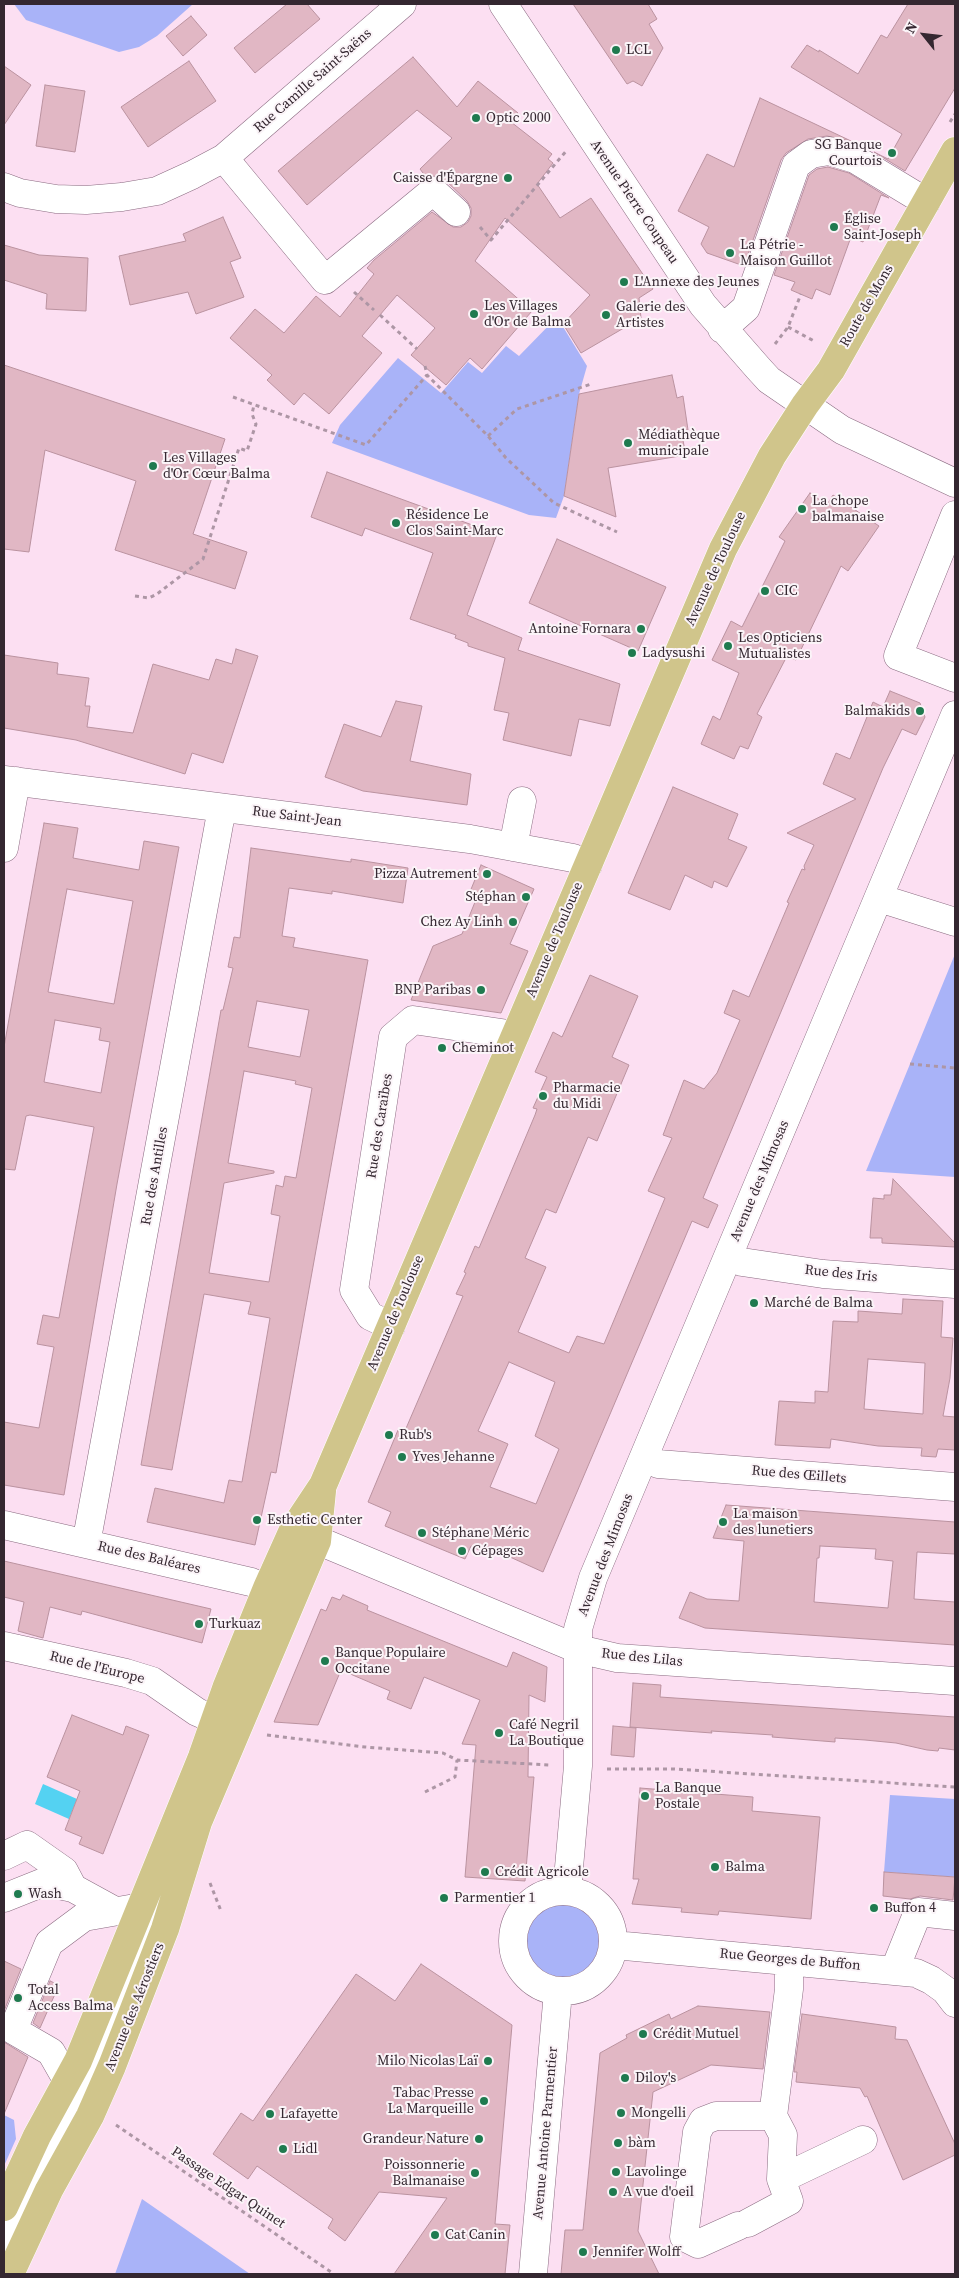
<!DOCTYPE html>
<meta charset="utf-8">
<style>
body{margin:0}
#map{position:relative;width:959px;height:2278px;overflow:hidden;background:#fcdff2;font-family:"Source Serif 4",serif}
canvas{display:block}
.frame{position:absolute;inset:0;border:5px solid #342730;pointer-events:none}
.north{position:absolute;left:899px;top:10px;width:50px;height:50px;-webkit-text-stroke:4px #fbf4f8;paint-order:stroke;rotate:299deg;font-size:14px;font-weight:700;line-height:20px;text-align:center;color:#342730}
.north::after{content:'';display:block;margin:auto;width:18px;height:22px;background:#342730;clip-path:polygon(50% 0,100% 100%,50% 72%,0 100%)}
</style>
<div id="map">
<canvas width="959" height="2278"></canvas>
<div class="frame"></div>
<div class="north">N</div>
</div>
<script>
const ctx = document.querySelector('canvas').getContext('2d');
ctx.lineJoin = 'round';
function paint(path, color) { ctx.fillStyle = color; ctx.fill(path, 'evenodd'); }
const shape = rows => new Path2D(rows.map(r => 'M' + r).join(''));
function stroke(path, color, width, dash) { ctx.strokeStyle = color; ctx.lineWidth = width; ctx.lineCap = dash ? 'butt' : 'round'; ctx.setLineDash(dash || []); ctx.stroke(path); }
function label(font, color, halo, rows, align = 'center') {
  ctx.font = font + ' "Source Serif 4",serif'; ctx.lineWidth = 4; ctx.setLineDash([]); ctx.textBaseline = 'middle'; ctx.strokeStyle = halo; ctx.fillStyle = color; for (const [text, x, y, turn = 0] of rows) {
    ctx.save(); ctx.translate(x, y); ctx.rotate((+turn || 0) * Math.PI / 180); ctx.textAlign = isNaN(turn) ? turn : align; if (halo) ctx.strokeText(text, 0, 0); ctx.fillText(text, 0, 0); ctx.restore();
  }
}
const green = shape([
 [14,4,193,4,157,36,139,47,119,52,26,20],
 [557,317,587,366,579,394,564,496,556,518,529,515,332,443,340,425,398,358,441,393,468,362,482,373,506,346,519,356],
 [955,954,955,1177,866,1171,910,1064],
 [890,1795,955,1799,955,1877,884,1872],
 '527 1941a36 36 0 1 1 72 0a36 36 0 1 1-72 0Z',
 [4,2115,14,2120,16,2139,4,2166],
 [142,2199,250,2274,115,2274]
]);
const water = shape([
 [43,1784,77,1799,69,1819,35,1804]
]);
const building = shape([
 [287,4,307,4,320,19,255,73,234,48,287,4],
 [573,4,648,4,657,19,649,24,663,48,642,86,633,81,627,84,573,4],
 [908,4,955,4,955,88,905,171,874,152,888,159,902,134,791,67,807,45,819,52,819,50,858,74,881,35,887,38,908,4],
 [191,16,207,35,183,56,166,36,191,16],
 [413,57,457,107,478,81,518,113,511,122,552,154,548,159,553,163,537,184,560,218,591,198,653,289,639,298,641,318,581,353,563,324,590,295,505,218,475,261,532,311,482,369,470,358,446,385,411,355,435,328,397,295,362,336,382,353,329,414,304,393,294,405,267,380,272,375,230,338,255,309,284,333,316,296,340,317,374,274,367,268,374,260,432,212,453,227,461,227,468,222,471,216,471,208,467,201,444,179,437,176,426,177,420,169,452,138,417,110,307,205,278,171,413,57],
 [189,61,216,101,148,147,121,107,189,61],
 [4,66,31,85,4,125,4,66],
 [45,85,85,91,75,152,36,146,45,85],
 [760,98,851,141,827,136,808,139,786,153,781,160,744,266,707,253,701,244,709,227,678,211,707,154,734,167,760,98],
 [828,167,849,173,889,198,881,195,863,242,851,237,830,295,816,289,812,299,791,290,795,282,774,275,809,175,817,169,828,167],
 [223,217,241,258,230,262,244,297,196,314,188,292,130,305,119,256,186,241,183,234,223,217],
 [4,245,39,255,88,258,86,311,46,309,47,294,4,280,4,245],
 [4,365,225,439,193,534,247,552,235,589,115,550,136,481,45,450,29,552,4,549,4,365],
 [672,375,677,398,683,396,688,430,681,431,686,455,608,468,616,517,564,496,579,394,672,375],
 [327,472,497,534,467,615,522,638,518,650,620,684,610,726,579,719,571,756,503,740,509,713,494,710,505,658,468,646,468,643,455,638,456,635,410,619,433,553,365,528,362,536,311,517,327,472],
 [810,493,827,505,833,495,879,526,848,571,841,566,796,660,787,656,757,714,762,717,748,749,740,746,734,759,701,744,713,716,720,720,739,673,712,660,731,621,742,627,785,541,779,537,810,493],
 [557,539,666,587,638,651,529,603,557,539],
 [236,649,258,656,223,763,192,753,185,774,76,740,4,728,4,655,58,663,57,674,89,678,85,706,90,706,87,727,133,733,153,664,209,680,216,659,232,664,236,649],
 [890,691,920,703,925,717,916,735,902,729,883,768,703,1198,718,1205,708,1228,692,1221,543,1572,488,1547,485,1553,471,1546,465,1559,385,1526,391,1512,368,1502,398,1430,404,1433,463,1296,456,1294,466,1273,464,1272,475,1246,479,1248,535,1115,537,1109,533,1108,547,1077,535,1072,553,1032,562,1037,590,975,638,996,612,1057,629,1065,597,1141,588,1137,556,1213,546,1209,525,1258,546,1267,518,1332,569,1353,577,1336,604,1344,665,1198,648,1191,672,1138,663,1135,684,1080,704,1089,717,1073,740,1020,724,1013,733,990,749,997,789,903,787,902,802,869,805,870,804,866,814,845,787,833,856,799,823,784,836,753,850,759,873,702,883,707,890,691],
 [509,1362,555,1382,535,1436,559,1449,536,1504,490,1487,508,1444,478,1431,509,1362],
 [396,701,422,706,410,761,471,774,467,805,363,791,325,777,344,724,381,737,396,701],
 [673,787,738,814,728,839,747,847,727,887,714,881,712,888,685,875,670,910,628,893,673,787],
 [44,823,78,828,73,858,139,870,144,841,179,847,117,1184,64,1495,4,1485,4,1422,39,1428,54,1347,37,1344,43,1315,59,1318,94,1127,30,1115,26,1116,15,1170,4,1169,4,1047,44,823],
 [67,889,133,901,114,1004,48,992,67,889],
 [55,1020,101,1028,99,1040,110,1042,101,1093,44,1082,55,1020],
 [251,848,351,862,351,859,408,868,403,903,332,891,332,894,289,888,282,936,295,938,293,947,368,960,276,1473,271,1472,255,1545,147,1522,155,1488,224,1503,229,1480,242,1482,270,1318,248,1314,251,1302,204,1294,172,1470,141,1465,221,1010,223,1010,233,968,228,967,234,937,240,938,251,848],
 [257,1001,309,1010,300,1057,248,1047,257,1001],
 [244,1071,296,1081,295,1084,312,1088,296,1178,285,1176,283,1187,276,1185,271,1214,280,1216,269,1282,209,1273,224,1183,274,1173,274,1171,228,1163,244,1071],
 [481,865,534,889,510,944,528,951,501,1013,411,1000,433,946,462,934,475,902,467,899,481,865],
 [893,1179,955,1243,955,1247,882,1243,882,1238,870,1238,873,1198,884,1199,884,1195,891,1195,893,1179],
 [903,1299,943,1301,941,1337,953,1338,950,1378,943,1416,955,1417,955,1450,938,1449,936,1457,921,1456,922,1448,878,1446,831,1439,830,1448,775,1445,779,1401,815,1403,815,1391,828,1392,833,1321,858,1322,858,1311,902,1314,903,1299],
 [868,1359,925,1363,923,1414,864,1409,868,1359],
 [726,1505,955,1522,955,1554,917,1552,914,1599,955,1602,955,1645,705,1628,679,1618,690,1592,707,1599,739,1601,744,1541,713,1538,726,1505],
 [820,1546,876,1549,875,1559,893,1561,888,1608,814,1602,817,1558,819,1558,820,1546],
 [4,1561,211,1609,202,1643,82,1611,81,1615,50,1607,43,1638,18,1631,24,1602,4,1597,4,1561],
 [343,1595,368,1606,367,1610,507,1667,513,1652,547,1667,545,1702,529,1695,528,1777,534,1777,525,1881,465,1877,476,1745,462,1744,480,1700,424,1677,411,1709,387,1699,390,1691,341,1670,318,1725,274,1722,321,1609,326,1611,332,1597,340,1600,343,1595],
 [633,1683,661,1685,660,1697,955,1717,955,1750,939,1748,938,1751,927,1750,896,1743,865,1740,835,1738,835,1742,772,1737,773,1735,711,1731,712,1733,630,1727,633,1683],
 [72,1715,123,1735,126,1726,149,1735,103,1854,79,1844,82,1837,65,1830,80,1791,47,1777,72,1715],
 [613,1726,636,1728,634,1757,611,1755,613,1726],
 [640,1788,753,1797,752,1811,820,1817,811,1919,719,1911,718,1915,681,1912,682,1908,632,1904,639,1879,633,1879,640,1788],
 [884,1872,955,1877,953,1900,920,1896,910,1899,883,1896,884,1872],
 [4,1961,21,1969,4,2011,4,1961],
 [421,1964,512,2025,495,2224,510,2225,505,2274,394,2274,447,2198,379,2192,345,2241,328,2228,333,2219,257,2166,248,2179,213,2154,241,2113,253,2121,356,1974,395,2001,421,1964],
 [50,1981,59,1985,40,2028,33,2023,50,1981],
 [698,2006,770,2012,763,2069,711,2065,653,2092,638,2231,659,2274,561,2274,565,2230,583,2230,600,2053,627,2038,626,2035,669,2014,671,2019,698,2006],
 [802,2014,896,2027,895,2039,907,2040,955,2144,955,2155,903,2180,867,2096,865,2097,860,2088,796,2082,797,2072,794,2072,802,2014],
 [4,2042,28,2057,4,2114,4,2042]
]);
const path = shape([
 [950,122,955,114],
 [480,227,491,240,567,150],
 [354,292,374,310],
 [380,315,417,349],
 [788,327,814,341],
 [775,344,788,327,801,294],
 [425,366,427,375,488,436,506,458,554,503,617,532],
 [233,397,366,445,427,375],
 [488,436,517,409,591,384],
 [135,596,149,598,157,594,203,559,239,448,247,451,256,424,252,414,254,405],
 [910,1064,955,1068],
 [267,1735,365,1747,443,1753,457,1760,550,1765],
 [607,1769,674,1769,955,1787],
 [425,1792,455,1777,457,1760],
 [210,1883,221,1911],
 [116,2125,334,2274]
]);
const minor = shape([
 [503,4,703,305,758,368,769,380,842,430,955,483],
 [224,158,325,280,433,191,456,212],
 [4,187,20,193,56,199,86,200,122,197,157,191,192,175,224,158,402,4],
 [722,329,746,308,796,165,811,154,829,151,855,159,926,202],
 [955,515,898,656,955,678],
 [4,780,470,839,573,858,588,865],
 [513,847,522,801],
 [4,848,16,781],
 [879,898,955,922],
 [729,1256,742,1262,823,1274,955,1284],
 [391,1326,370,1316,354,1290,393,1037,413,1020,515,1035],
 [644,1458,658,1464,955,1487],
 [4,1525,251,1582,288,1597],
 [295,1531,578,1649,617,1658,955,1681],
 [86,1544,222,808],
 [4,1646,126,1673,152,1681,197,1712,236,1729],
 [4,1856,27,1845,64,1871,73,1888],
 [567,1890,578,1766,578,1629,593,1578,955,715],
 '513 1941a50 50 0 1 1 100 0a50 50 0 1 1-100 0Z',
 [4,1898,44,1882,73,1888,115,1911],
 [614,1945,916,1973,931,1980,945,1990,955,2003],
 [895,1969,918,1912,955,1916],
 [67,2080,51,2052,13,2030,49,1943,84,1917,141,1907],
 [773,2116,783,2135,781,2179,863,2140],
 [748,2223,789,2201,781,2179],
 [738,2226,698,2244,684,2237,697,2132,703,2121,716,2116,773,2116,789,1989,789,1961],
 [4,2253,25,2204,77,2107,145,1942,157,1885],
 [533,2274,558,1992]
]);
const major = shape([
 [4,2207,37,2136,78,2061,202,1757,227,1686,267,1588,293,1530,323,1485,723,549,772,456,805,405,831,370,955,151],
 [10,2274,49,2190,90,2116,112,2066,165,1929,198,1822,317,1541,322,1491]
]);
const markers = [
 [616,50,5,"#1f7a4f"],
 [476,118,5,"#1f7a4f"],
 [892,153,5,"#1f7a4f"],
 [508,178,5,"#1f7a4f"],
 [834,227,5,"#1f7a4f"],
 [730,253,5,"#1f7a4f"],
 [624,282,5,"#1f7a4f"],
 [474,314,5,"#1f7a4f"],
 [606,315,5,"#1f7a4f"],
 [628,443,5,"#1f7a4f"],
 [153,466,5,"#1f7a4f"],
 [802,509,5,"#1f7a4f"],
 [396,523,5,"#1f7a4f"],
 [765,591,5,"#1f7a4f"],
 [641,629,5,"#1f7a4f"],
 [728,646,5,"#1f7a4f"],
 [632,653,5,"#1f7a4f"],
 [920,711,5,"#1f7a4f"],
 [487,874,5,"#1f7a4f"],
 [526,897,5,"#1f7a4f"],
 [513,922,5,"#1f7a4f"],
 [481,990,5,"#1f7a4f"],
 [442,1048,5,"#1f7a4f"],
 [543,1096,5,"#1f7a4f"],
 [754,1303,5,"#1f7a4f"],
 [389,1435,5,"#1f7a4f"],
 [402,1457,5,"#1f7a4f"],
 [257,1520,5,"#1f7a4f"],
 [723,1522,5,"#1f7a4f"],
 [422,1533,5,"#1f7a4f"],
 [462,1551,5,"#1f7a4f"],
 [199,1624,5,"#1f7a4f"],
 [325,1661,5,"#1f7a4f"],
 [499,1733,5,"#1f7a4f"],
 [645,1796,5,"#1f7a4f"],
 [715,1867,5,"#1f7a4f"],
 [485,1872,5,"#1f7a4f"],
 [18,1894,5,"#1f7a4f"],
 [444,1898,5,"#1f7a4f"],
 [874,1908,5,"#1f7a4f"],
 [18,1998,5,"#1f7a4f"],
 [643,2034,5,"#1f7a4f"],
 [488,2061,5,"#1f7a4f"],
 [625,2078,5,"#1f7a4f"],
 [484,2101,5,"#1f7a4f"],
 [621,2113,5,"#1f7a4f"],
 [270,2114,5,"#1f7a4f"],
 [479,2139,5,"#1f7a4f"],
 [618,2143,5,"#1f7a4f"],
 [283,2149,5,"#1f7a4f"],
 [616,2172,5,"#1f7a4f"],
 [475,2173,5,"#1f7a4f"],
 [613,2192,5,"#1f7a4f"],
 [435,2235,5,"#1f7a4f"],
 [583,2252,5,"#1f7a4f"]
];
const poiNames = [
 ["LCL",626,50],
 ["Optic 2000",486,118],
 ["SG Banque",882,145,"right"],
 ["Courtois",882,161,"right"],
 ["Caisse d'Épargne",498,178,"right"],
 ["Église",844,219],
 ["Saint-Joseph",844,235],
 ["La Pétrie -",740,245],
 ["Maison Guillot",740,261],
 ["L'Annexe des Jeunes",634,282],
 ["Les Villages",484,306],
 ["d'Or de Balma",484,322],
 ["Galerie des",616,307],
 ["Artistes",616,323],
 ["Médiathèque",638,435],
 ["municipale",638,451],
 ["Les Villages",163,458],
 ["d'Or Cœur Balma",163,474],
 ["La chope",812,501],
 ["balmanaise",812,517],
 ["Résidence Le",406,515],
 ["Clos Saint-Marc",406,531],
 ["CIC",775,591],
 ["Antoine Fornara",631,629,"right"],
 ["Les Opticiens",738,638],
 ["Mutualistes",738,654],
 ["Ladysushi",642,653],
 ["Balmakids",910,711,"right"],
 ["Pizza Autrement",477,874,"right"],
 ["Stéphan",516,897,"right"],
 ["Chez Ay Linh",503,922,"right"],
 ["BNP Paribas",471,990,"right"],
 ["Cheminot",452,1048],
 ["Pharmacie",553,1088],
 ["du Midi",553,1104],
 ["Marché de Balma",764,1303],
 ["Rub's",399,1435],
 ["Yves Jehanne",412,1457],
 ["La maison",733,1514],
 ["des lunetiers",733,1530],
 ["Esthetic Center",267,1520],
 ["Stéphane Méric",432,1533],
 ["Cépages",472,1551],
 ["Turkuaz",209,1624],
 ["Banque Populaire",335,1653],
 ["Occitane",335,1669],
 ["Café Negril",509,1725],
 ["La Boutique",509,1741],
 ["La Banque",655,1788],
 ["Postale",655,1804],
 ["Balma",725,1867],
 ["Crédit Agricole",495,1872],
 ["Wash",28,1894],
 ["Parmentier 1",454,1898],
 ["Buffon 4",884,1908],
 ["Total",28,1990],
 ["Access Balma",28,2006],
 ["Crédit Mutuel",653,2034],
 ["Milo Nicolas Laï",478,2061,"right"],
 ["Diloy's",635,2078],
 ["Tabac Presse",474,2093,"right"],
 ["La Marqueille",474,2109,"right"],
 ["Mongelli",631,2113],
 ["Lafayette",280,2114],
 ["Grandeur Nature",469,2139,"right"],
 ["bàm",628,2143],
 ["Lidl",293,2149],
 ["Poissonnerie",465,2165,"right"],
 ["Balmanaise",465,2181,"right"],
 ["Lavolinge",626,2172],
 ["A vue d'oeil",623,2192],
 ["Cat Canin",445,2235],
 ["Jennifer Wolff",593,2252]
];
const streetNames = [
 ["Rue Camille Saint-Saëns",313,81,-41],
 ["Avenue Pierre Coupeau",634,202,56],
 ["Route de Mons",867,306,-60],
 ["Avenue de Toulouse",716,569,-65],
 ["Rue Saint-Jean",297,817,7],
 ["Avenue de Toulouse",555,940,-67],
 ["Rue des Caraïbes",380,1126,-81],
 ["Rue des Antilles",155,1176,-80],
 ["Avenue des Mimosas",760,1181,-67],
 ["Rue des Iris",841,1274,6],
 ["Avenue de Toulouse",396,1313,-67],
 ["Rue des Œillets",799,1475,5],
 ["Avenue des Mimosas",606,1555,-69],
 ["Rue des Baléares",149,1558,13],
 ["Rue des Lilas",642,1658,6],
 ["Rue de l'Europe",97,1668,14],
 ["Rue Georges de Buffon",790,1960,5],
 ["Avenue des Aérostiers",135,2007,-68],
 ["Avenue Antoine Parmentier",546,2133,-85],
 ["Passage Edgar Quinet",228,2188,34]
];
paint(green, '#a9b3f8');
paint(water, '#54d2f2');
paint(building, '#e1b7c4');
stroke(building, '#ba929f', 1);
stroke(minor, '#8a6b81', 29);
stroke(major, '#fff', 29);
stroke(path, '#ad96a5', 3, [4, 4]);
stroke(minor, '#fff', 28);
stroke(major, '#d0c58b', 28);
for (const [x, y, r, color] of markers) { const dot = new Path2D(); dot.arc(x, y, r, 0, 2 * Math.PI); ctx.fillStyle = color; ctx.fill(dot); stroke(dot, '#fbf4f8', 2); }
label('14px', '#342730', '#fbf4f8', poiNames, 'left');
label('14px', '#342730', '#fbf4f8', streetNames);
</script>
